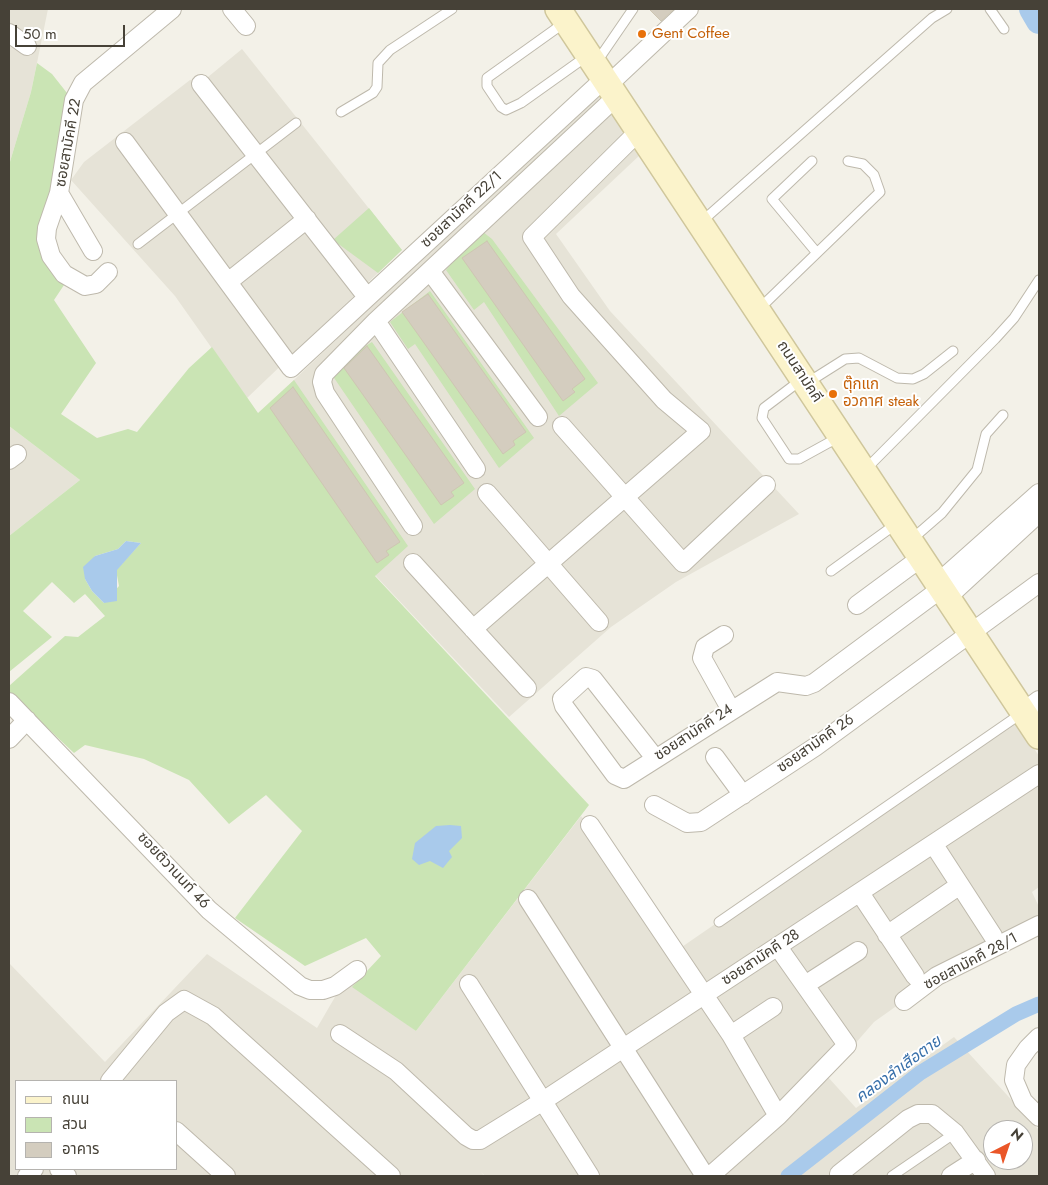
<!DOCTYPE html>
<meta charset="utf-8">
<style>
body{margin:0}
#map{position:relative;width:1048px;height:1185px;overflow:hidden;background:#f3f1e8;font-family:Jost,"Noto Sans Thai",sans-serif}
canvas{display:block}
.frame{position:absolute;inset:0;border:10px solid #464137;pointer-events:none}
.legend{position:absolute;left:15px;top:1080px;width:162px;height:90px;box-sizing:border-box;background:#fff;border:1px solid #b5b3af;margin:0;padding:6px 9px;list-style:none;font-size:15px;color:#464137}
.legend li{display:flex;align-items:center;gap:10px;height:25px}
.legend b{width:25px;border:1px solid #b5b3af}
.north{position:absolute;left:983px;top:1120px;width:50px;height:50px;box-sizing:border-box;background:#fff;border:1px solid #b5b3af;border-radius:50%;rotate:41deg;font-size:14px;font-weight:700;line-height:20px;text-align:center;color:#464137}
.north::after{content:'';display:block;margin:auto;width:18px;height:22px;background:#ea5628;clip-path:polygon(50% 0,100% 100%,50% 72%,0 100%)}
.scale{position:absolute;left:15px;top:25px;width:110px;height:22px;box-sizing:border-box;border:2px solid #464137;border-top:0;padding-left:6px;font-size:15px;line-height:18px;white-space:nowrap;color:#464137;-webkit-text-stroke:4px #fff;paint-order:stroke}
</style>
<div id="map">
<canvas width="1048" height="1185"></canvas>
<div class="frame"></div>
<ul class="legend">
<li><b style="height:6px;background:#fbf3cb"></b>ถนน</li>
<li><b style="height:14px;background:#cae4b4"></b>สวน</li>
<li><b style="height:14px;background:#d4cdbf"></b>อาคาร</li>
</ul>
<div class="north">N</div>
<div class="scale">50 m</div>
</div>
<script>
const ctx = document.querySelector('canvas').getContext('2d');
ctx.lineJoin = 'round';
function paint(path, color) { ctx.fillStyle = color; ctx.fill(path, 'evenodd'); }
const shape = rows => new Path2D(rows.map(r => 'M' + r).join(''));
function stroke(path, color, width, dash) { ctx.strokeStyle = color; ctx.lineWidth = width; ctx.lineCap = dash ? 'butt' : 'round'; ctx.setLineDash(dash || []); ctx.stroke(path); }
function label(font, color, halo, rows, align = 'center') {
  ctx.font = font + ' Jost,"Noto Sans Thai",sans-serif'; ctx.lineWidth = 4; ctx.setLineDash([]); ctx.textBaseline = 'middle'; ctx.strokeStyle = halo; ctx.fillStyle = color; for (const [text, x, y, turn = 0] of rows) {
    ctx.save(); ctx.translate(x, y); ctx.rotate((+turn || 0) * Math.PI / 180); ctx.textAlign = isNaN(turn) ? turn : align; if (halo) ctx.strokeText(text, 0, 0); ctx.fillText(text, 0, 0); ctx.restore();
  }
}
const residential = shape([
 [9,9,48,9,31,92,9,165],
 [242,49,402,250,247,398,175,296,71,180,84,162,190,80,208,77],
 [599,91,641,154,556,234,610,311,799,514,676,582,611,627,509,717,375,575,258,414],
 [9,426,80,480,9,536],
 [1014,718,1039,756,1039,887,1032,892,1039,907,1039,924,940,975,874,1022,827,1076,856,1108,954,1037,1039,1130,1039,1176,485,1176,481,1172,484,1176,9,1176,9,963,105,1062,207,954,317,1028,346,978,416,1031,581,816,676,951],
 [16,1081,176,1081,176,1169,16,1169],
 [993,1130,1023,1130,1023,1160,993,1160]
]);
const green = shape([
 [37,63,52,74,67,93,42,244,64,285,54,300,96,363,61,414,97,438,128,429,137,432,189,368,212,347,258,413,294,380,408,546,375,576,589,805,416,1031,352,987,381,956,366,938,305,966,235,918,302,831,266,795,229,824,189,780,144,759,85,745,74,753,9,692,9,686,65,636,78,637,105,616,85,594,74,603,52,582,23,611,52,637,9,672,9,536,80,480,9,426,9,165,31,92],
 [126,541,141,543,116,570,119,586,104,603,92,591,85,579,95,556,118,549],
 [369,208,402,250,378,273,333,240],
 [483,232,492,239,598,383,559,416,484,302,474,310,446,270,459,254],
 [430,291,534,438,499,468,415,344,408,349,390,322],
 [372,342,475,489,434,524,330,372,340,362]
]);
const water = shape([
 [126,541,141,543,117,570,117,601,104,603,92,591,85,579,83,567,95,556,118,549],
 [450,825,461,826,462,838,449,851,452,857,443,868,430,861,419,865,412,859,415,843,436,826]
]);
const canal = shape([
 [788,1176,920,1073,1016,1014,1039,1004]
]);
const river = shape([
 [1032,9,1039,21]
]);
const building = shape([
 [649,9,674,9,661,21,649,9],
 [487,241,585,379,572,389,575,392,563,401,462,258,487,241],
 [428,294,526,432,513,441,515,445,503,454,402,312,428,294],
 [367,346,464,483,451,492,454,496,441,505,344,368,367,346],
 [293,387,400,542,386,551,389,555,377,563,270,408,293,387]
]);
const service = shape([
 [990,9,1004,29],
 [564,23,487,78,487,86,501,107,506,110,521,103,587,56],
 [596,63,633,9],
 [341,112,373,93,377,87,378,63,390,50,452,9],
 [812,161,772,199,817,253],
 [700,223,932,18,947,9],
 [138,244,296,123],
 [759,309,880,192,874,175,863,164,848,161],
 [801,380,764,408,762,418,789,459,799,459,839,437],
 [807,383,845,359,859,358,897,378,913,379,924,374,953,351],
 [865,470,995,339,1014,318,1039,280],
 [911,540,942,513,977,470,986,434,1003,415],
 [831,571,896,524],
 [719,922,1022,713],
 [892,1176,955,1133]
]);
const minor = shape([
 [232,9,246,26],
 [9,33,27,46],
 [201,84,367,297],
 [608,85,689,9],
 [125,142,291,368,604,79],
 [59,193,47,228,46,239,51,256,64,274,85,286,96,284,108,272],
 [93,251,59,193,74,100,83,83,172,9],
 [430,271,538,417],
 [228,282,307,219],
 [376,321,476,469],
 [562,426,683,563,766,485],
 [9,460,17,454],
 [487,493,599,622],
 [413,526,325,393,322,382,324,374,376,321,616,97],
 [413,563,527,688],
 [939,582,1039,493],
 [949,596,1039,513],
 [857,605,922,557],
 [473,629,701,431,664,400,571,296,532,237,638,132],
 [724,635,705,647,702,658,731,710],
 [9,702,209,910,300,986,310,990,323,990,335,986,357,970],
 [1023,712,1039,700],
 [9,739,27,720],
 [715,757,743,795],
 [655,758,593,679,586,677,562,699,564,706,615,775,624,779,777,682,806,686,814,683,942,588],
 [654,805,687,823,701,822,815,747,1039,583],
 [590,825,731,1035,778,1116],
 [934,845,993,936],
 [860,893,915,976],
 [528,899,705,1176],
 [887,935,960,885],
 [469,984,590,1176],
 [805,985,858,951],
 [904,1001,937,976,1039,925],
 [340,1034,396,1071,466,1136,473,1140,480,1140,543,1101,1039,774],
 [731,1035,773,1007],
 [1039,1037,1028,1048,1016,1065,1014,1080,1023,1101,1039,1117],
 [110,1081,166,1013,184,1000,213,1016,391,1176],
 [176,1131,226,1176],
 [59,1169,67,1176],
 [839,1174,908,1119,918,1114,932,1114,955,1133,986,1176],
 [27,1176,34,1169],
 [710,1176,778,1116,847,1045,778,947],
 [951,1176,976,1160]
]);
const secondary = shape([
 [558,9,1039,736]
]);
const markers = [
 [642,34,5,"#e8710a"],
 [833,394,5,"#e8710a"]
];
const foodNames = [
 ["Gent Coffee",652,34],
 ["ตุ๊กแก",843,385],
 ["อวกาศ steak",843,402]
];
const streetNames = [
 ["ซอยสามัคคี 22",69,143,-80],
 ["ซอยสามัคคี 22/1",462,210,-43],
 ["ถนนสามัคคี",799,372,57],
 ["ซอยสามัคคี 24",694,733,-33],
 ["ซอยสามัคคี 26",816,744,-35],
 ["ซอยติวานนท์ 46",173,871,47],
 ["ซอยสามัคคี 28",761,958,-33],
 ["ซอยสามัคคี 28/1",971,962,-28]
];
const waterNames = [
 ["คลองลำเสือตาย",899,1070,-36]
];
paint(residential, '#e6e3d7');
paint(green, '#cae4b4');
paint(water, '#a9caeb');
stroke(canal, '#a9caeb', 15);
stroke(river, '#a9caeb', 26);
paint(building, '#d4cdbf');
stroke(building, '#cec6b2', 1);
stroke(service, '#beb9ac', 11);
stroke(minor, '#beb9ac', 20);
stroke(secondary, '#cfc69b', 28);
stroke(service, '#fff', 9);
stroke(minor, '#fff', 18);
stroke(secondary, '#fbf3cb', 25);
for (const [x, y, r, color] of markers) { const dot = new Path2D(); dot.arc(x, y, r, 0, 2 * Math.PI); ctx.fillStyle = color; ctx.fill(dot); stroke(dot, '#fff', 2); }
label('15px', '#c56008', '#fff', foodNames, 'left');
label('15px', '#464137', '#fff', streetNames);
label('italic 16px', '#3870aa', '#fff', waterNames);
</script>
